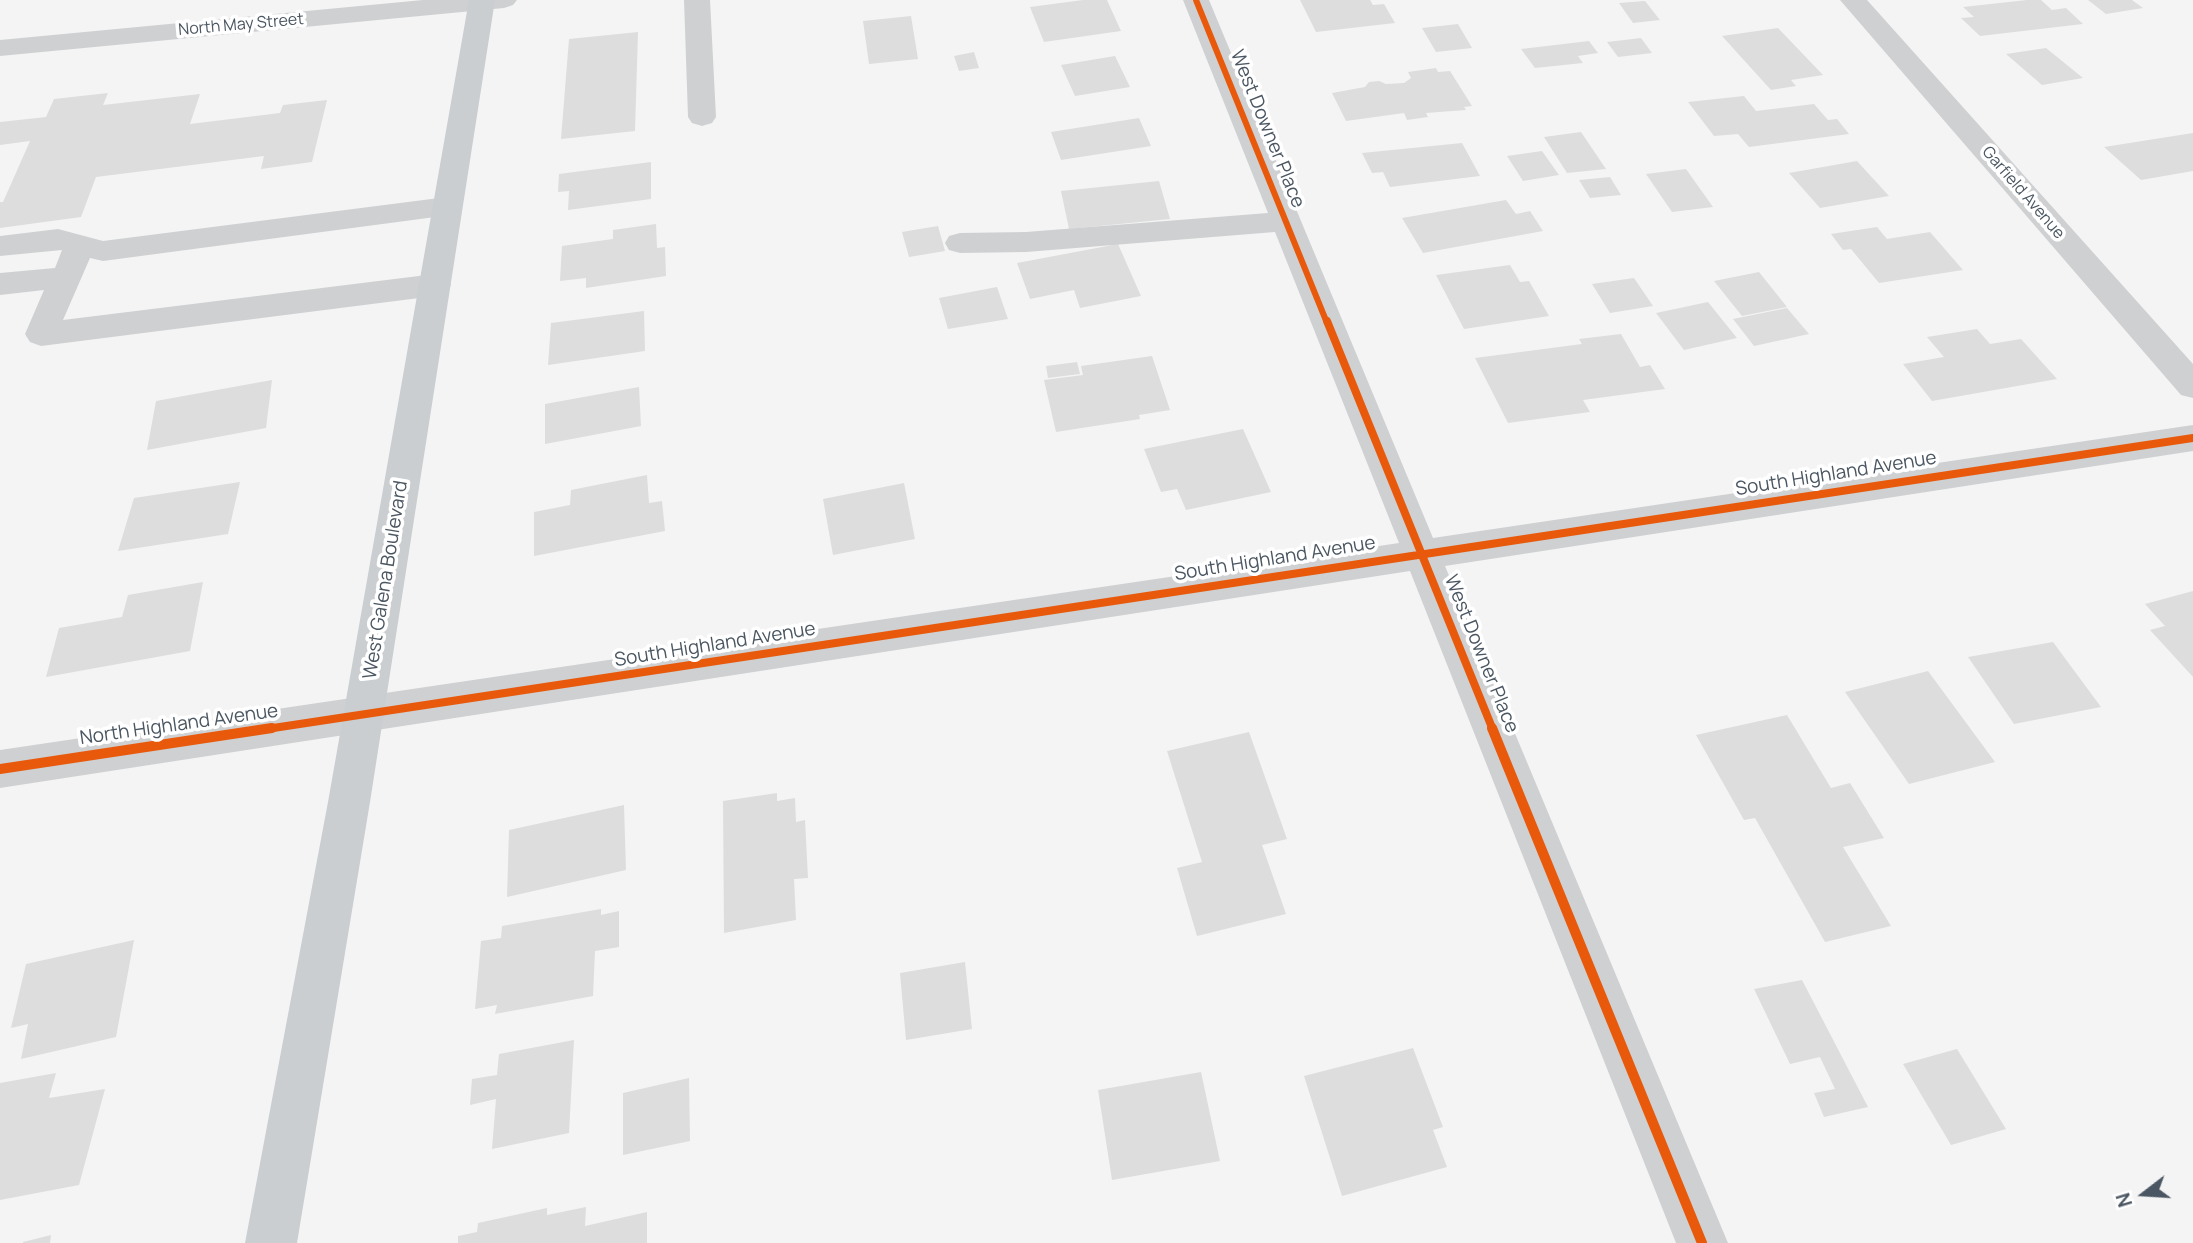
<!DOCTYPE html>
<style>
body{margin:0}
#map{position:relative;width:2193px;height:1243px;overflow:hidden;background:#f4f4f4;font-family:Manrope,sans-serif}
canvas{display:block}
.north{position:absolute;left:2109px;top:1159px;width:70px;height:70px;-webkit-text-stroke:5px #fff;paint-order:stroke;rotate:253deg;font-size:19px;font-weight:700;line-height:28px;text-align:center;color:#4a5661}
.north::after{content:'';display:block;margin:auto;width:24px;height:32px;background:#4a5661;clip-path:polygon(50% 0,100% 100%,50% 72%,0 100%)}
</style>
<div id="map">
<canvas width="2193" height="1243"></canvas>
<div class="north">N</div>
</div>
<script>
const ctx = document.querySelector('canvas').getContext('2d');
ctx.lineJoin = 'round';
function paint(path, color) { ctx.fillStyle = color; ctx.fill(path, 'evenodd'); }
const shape = rows => new Path2D(rows.map(r => 'M' + r).join(''));
function stroke(path, color, width, dash) { ctx.strokeStyle = color; ctx.lineWidth = width; ctx.lineCap = dash ? 'butt' : 'round'; ctx.setLineDash(dash || []); ctx.stroke(path); }
function label(font, color, halo, rows, align = 'center') {
  ctx.font = font + ' Manrope,sans-serif'; ctx.lineWidth = 7; ctx.setLineDash([]); ctx.textBaseline = 'middle'; ctx.strokeStyle = halo; ctx.fillStyle = color; for (const [text, x, y, turn = 0] of rows) {
    ctx.save(); ctx.translate(x, y); ctx.rotate((+turn || 0) * Math.PI / 180); ctx.textAlign = isNaN(turn) ? turn : align; if (halo) ctx.strokeText(text, 0, 0); ctx.fillText(text, 0, 0); ctx.restore();
  }
}
const building = shape([
 [1083,0,1107,0,1121,31,1044,42,1030,7],
 [1300,0,1370,0,1373,5,1384,4,1395,23,1316,32],
 [2027,0,2041,0,2052,10,2066,8,2083,24,1980,36,1961,18,1974,17,1963,7],
 [2088,0,2132,0,2143,8,2106,14],
 [1645,1,1660,20,1633,23,1619,3],
 [911,16,918,59,869,64,863,21],
 [1458,24,1472,48,1436,52,1422,28],
 [1778,28,1823,75,1791,80,1796,86,1771,90,1722,36],
 [638,32,635,131,561,139,569,39],
 [1641,38,1652,53,1618,57,1607,42],
 [1589,41,1598,53,1578,56,1583,63,1535,68,1521,49],
 [2046,48,2083,78,2042,85,2006,54],
 [974,52,979,68,959,71,954,56],
 [1115,56,1130,87,1075,96,1061,65],
 [1436,68,1438,72,1450,71,1472,106,1464,107,1466,110,1426,113,1428,117,1407,120,1404,113,1346,121,1332,93,1365,87,1369,82,1379,81,1386,84,1404,83,1411,78,1408,72],
 [108,93,103,105,200,94,190,124,280,113,283,105,327,100,312,162,261,169,264,156,96,177,81,217,0,228,0,202,3,202,30,141,0,145,0,122,46,117,54,99],
 [1744,96,1756,111,1814,104,1828,120,1837,119,1849,134,1749,147,1738,134,1714,136,1688,102],
 [1139,118,1151,146,1061,160,1051,132],
 [1581,132,1606,169,1567,173,1544,137],
 [2193,133,2193,171,2141,180,2104,147],
 [1462,143,1480,176,1390,187,1383,172,1372,173,1362,153],
 [1542,151,1559,175,1523,181,1507,156],
 [1857,161,1889,196,1820,208,1789,173],
 [651,162,651,199,568,210,569,191,558,192,559,174],
 [1686,169,1713,207,1672,212,1646,174],
 [1610,177,1621,195,1590,198,1579,180],
 [1159,181,1170,219,1069,229,1061,191],
 [1506,200,1516,214,1530,211,1543,231,1423,253,1402,218],
 [656,224,657,248,665,247,666,276,586,288,586,278,560,281,562,246,613,239,613,230],
 [938,226,945,251,909,257,902,232],
 [1877,227,1887,239,1930,232,1963,270,1879,283,1851,249,1843,250,1831,234],
 [1118,244,1141,296,1080,308,1074,290,1030,299,1017,263],
 [1510,265,1520,282,1529,281,1549,316,1464,329,1436,275],
 [1759,272,1787,307,1742,316,1714,281],
 [1634,278,1653,306,1610,313,1592,284],
 [997,287,1008,319,948,329,939,298],
 [1708,302,1737,338,1684,350,1656,313],
 [1787,308,1809,334,1754,346,1733,319],
 [644,311,645,351,548,365,551,323],
 [1977,329,1990,344,2021,339,2057,379,1932,401,1903,364,1944,357,1927,337],
 [1621,334,1640,367,1650,365,1665,389,1583,400,1590,412,1508,423,1475,358,1582,344,1579,339],
 [1152,356,1170,410,1139,415,1140,419,1056,432,1044,380,1083,375,1081,366],
 [1077,362,1080,374,1048,378,1046,366],
 [272,380,266,428,147,450,156,401],
 [639,387,641,426,545,444,545,404],
 [1243,429,1271,492,1186,510,1177,489,1161,492,1144,449],
 [647,475,649,503,662,501,665,531,534,556,534,512,570,505,571,490],
 [240,482,228,534,118,551,134,498],
 [904,483,915,539,833,555,823,499],
 [203,582,190,651,46,677,59,628,122,617,128,595],
 [2193,591,2193,677,2150,630,2165,626,2145,604],
 [2053,642,2101,707,2014,724,1968,657],
 [1928,671,1995,762,1909,784,1845,692],
 [1787,715,1831,788,1850,783,1884,838,1843,847,1891,926,1825,942,1755,818,1744,820,1696,735],
 [1249,732,1287,839,1262,845,1286,914,1197,936,1177,868,1202,862,1167,751],
 [777,793,777,801,795,798,796,822,805,820,808,878,794,879,796,920,724,933,723,801],
 [624,805,626,870,507,897,509,830],
 [601,909,601,915,619,911,619,947,595,951,593,996,495,1014,497,1005,475,1009,481,941,501,938,502,926],
 [134,940,116,1037,21,1059,28,1024,11,1028,26,964],
 [965,962,972,1029,906,1040,900,973],
 [1802,980,1868,1107,1824,1117,1814,1093,1835,1089,1820,1057,1790,1064,1754,989],
 [574,1040,569,1133,492,1149,496,1099,470,1105,472,1079,497,1075,499,1054],
 [1413,1048,1443,1127,1433,1130,1447,1167,1342,1196,1304,1076],
 [1957,1049,2006,1129,1951,1145,1903,1064],
 [1201,1072,1220,1161,1112,1180,1098,1090],
 [56,1073,49,1098,105,1089,79,1185,0,1200,0,1083],
 [689,1078,690,1141,623,1155,623,1093],
 [586,1207,585,1226,647,1212,647,1243,458,1243,458,1236,477,1232,478,1223,547,1208,547,1215],
 [51,1235,50,1243,23,1243,23,1242]
]);
const minor = shape([
 [423,0,517,0,513,5,504,8,0,56,0,40,423,0],
 [684,0,710,0,716,117,712,123,702,126,692,123,688,117,684,0],
 [1183,0,1209,0,1433,538,2193,425,2193,451,1445,566,1728,1243,1676,1243,1410,571,0,788,0,750,1399,543,1275,232,1026,252,960,253,949,250,945,243,949,236,960,233,1026,232,1268,213,1183,0],
 [1840,0,1867,0,2193,364,2193,398,2181,395,1840,0],
 [447,197,458,200,462,207,458,214,103,261,90,258,63,320,435,274,446,277,451,285,446,293,435,296,41,346,30,342,25,334,44,290,0,295,0,273,55,268,62,250,0,256,0,236,58,229,103,241,447,197]
]);
const major = shape([
 [469,0,495,0,370,802,297,1243,245,1243,328,802,469,0]
]);
const cyclewayFar2 = shape([
 [1196,0,1327,323]
]);
const cyclewayFar1 = shape([
 [1327,321,1493,730],
 [260,730,2193,438]
]);
const cycleway = shape([
 [1492,728,1702,1243],
 [0,769,272,728]
]);
const farStreetnames = [
 ["North May Street",241,25,-5],
 ["Garfield Avenue",2023,193,49]
];
const streetNames = [
 ["West Downer Place",1267,129,68],
 ["South Highland Avenue",1836,474,-9],
 ["South Highland Avenue",1275,559,-9],
 ["West Galena Boulevard",386,580,-81],
 ["South Highland Avenue",715,645,-9],
 ["West Downer Place",1481,654,68],
 ["North Highland Avenue",179,725,-8]
];
paint(building, '#ddddde');
paint(minor, '#ced0d2');
paint(major, '#caced1');
stroke(cyclewayFar2, '#e8590c', 6);
stroke(cyclewayFar1, '#e8590c', 8);
stroke(cycleway, '#e8590c', 10);
label('16px', '#4a5661', '#fff', farStreetnames);
label('19px', '#4a5661', '#fff', streetNames);
</script>
